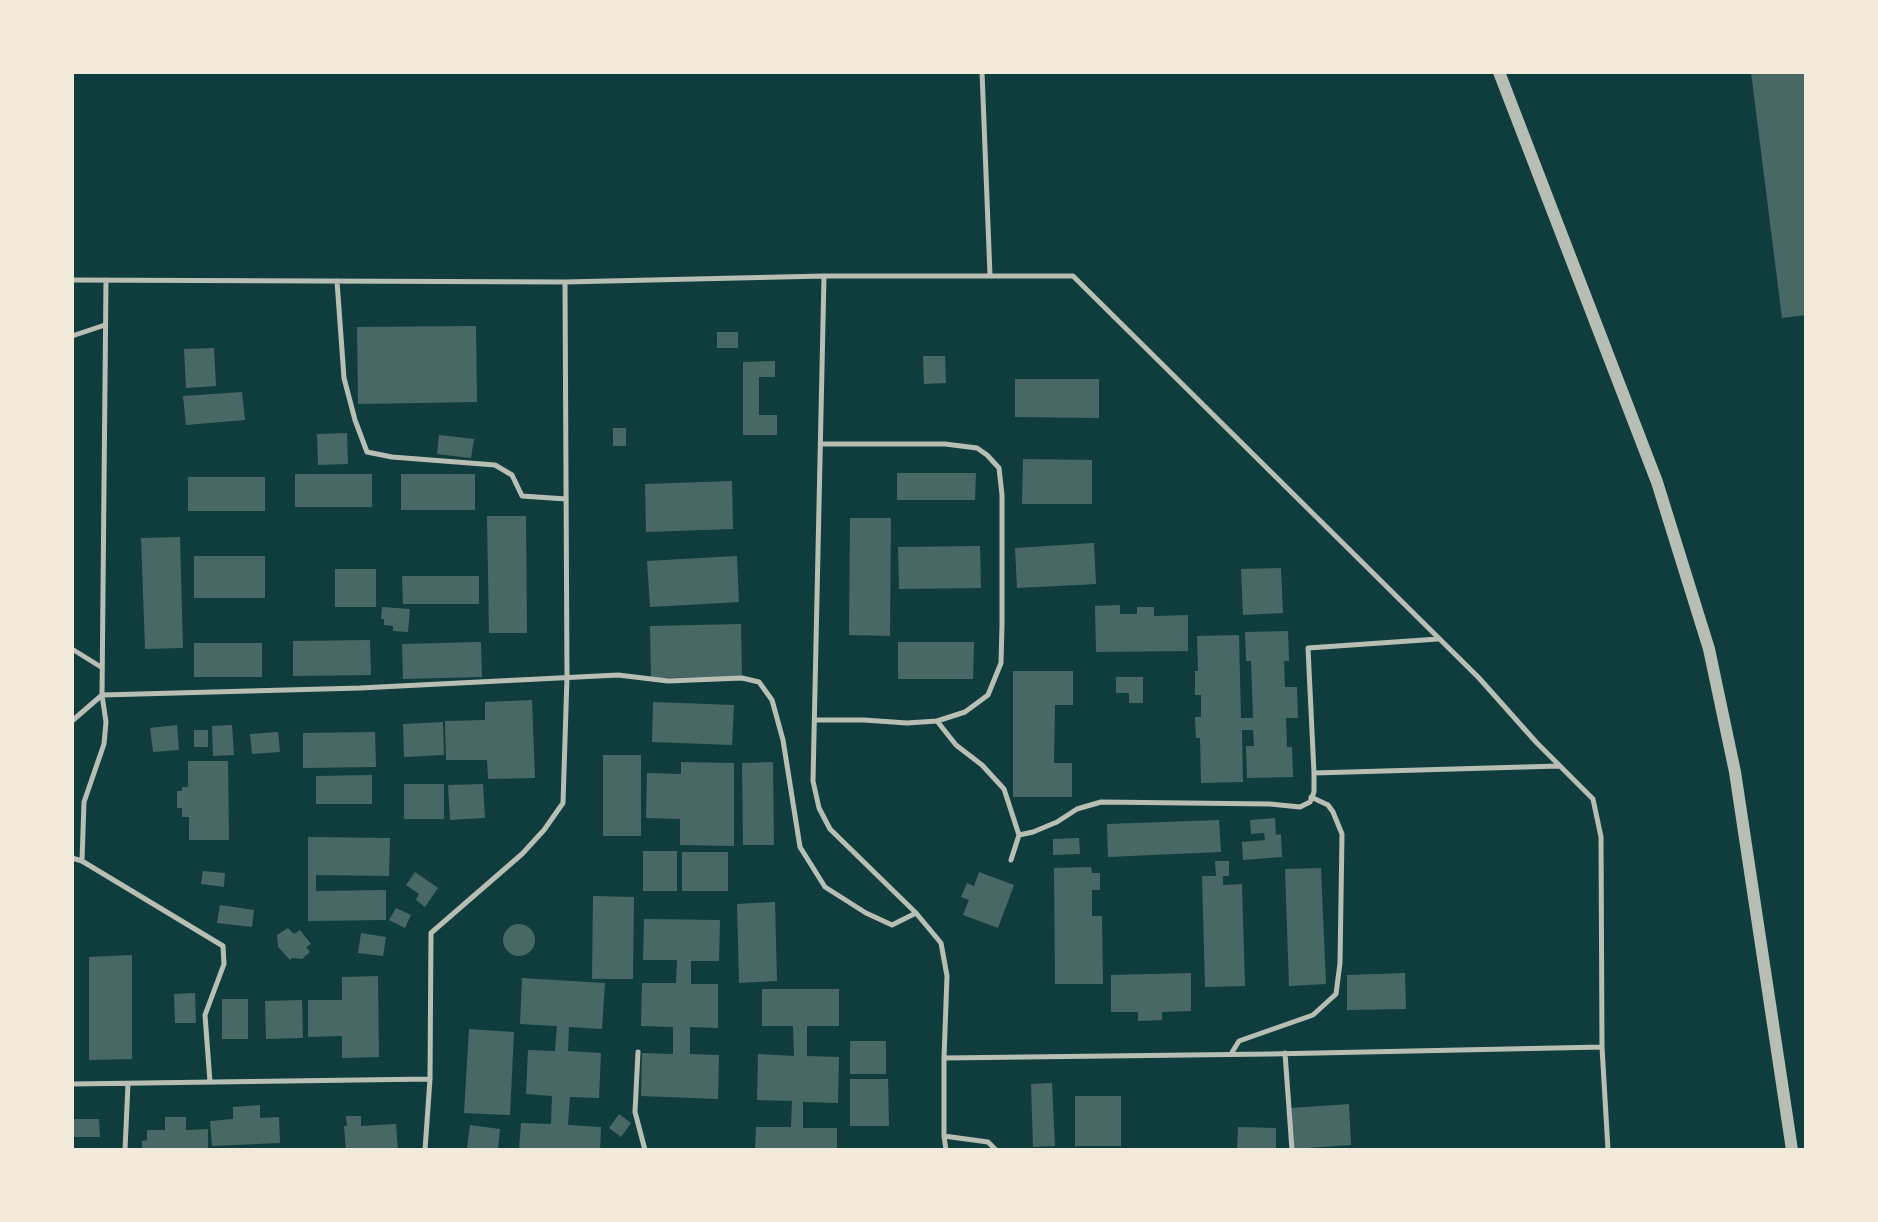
<!DOCTYPE html>
<style>
body{margin:0}
#map{position:relative;width:1878px;height:1222px;overflow:hidden;background:#0f3d3e;font-family:"Public Sans",sans-serif}
canvas{display:block}
.frame{position:absolute;inset:0;border:74px solid #f1e9da;pointer-events:none}
</style>
<div id="map">
<canvas width="1878" height="1222"></canvas>
<div class="frame"></div>
</div>
<script>
const ctx = document.querySelector('canvas').getContext('2d');
ctx.lineJoin = 'round';
function paint(path, color) { ctx.fillStyle = color; ctx.fill(path, 'evenodd'); }
const shape = rows => new Path2D(rows.map(r => 'M' + r).join(''));
function stroke(path, color, width, dash) { ctx.strokeStyle = color; ctx.lineWidth = width; ctx.lineCap = dash ? 'butt' : 'round'; ctx.setLineDash(dash || []); ctx.stroke(path); }
const building = shape([
 [1751,72,1806,72,1806,315,1782,318],
 [476,326,477,402,358,404,357,327],
 [717,332,738,332,738,348,717,348],
 [214,348,216,386,186,388,184,349],
 [923,356,945,356,946,383,924,384],
 [775,361,775,377,759,377,759,415,777,415,777,435,743,435,743,362],
 [1015,379,1099,379,1099,418,1015,417],
 [242,392,245,420,186,425,183,396],
 [613,428,626,428,626,446,613,446],
 [347,433,348,464,318,465,317,434],
 [439,435,474,439,471,458,437,454],
 [1023,459,1092,460,1092,504,1022,504],
 [897,473,976,473,975,500,897,500],
 [295,474,372,474,372,507,295,507],
 [401,474,475,474,475,510,401,510],
 [188,477,265,477,265,511,188,511],
 [732,481,733,529,646,532,645,484],
 [487,516,526,516,527,633,489,633],
 [850,518,891,518,890,636,849,635],
 [180,537,183,648,145,649,141,538],
 [1094,543,1096,584,1017,588,1015,548],
 [980,546,981,588,899,589,898,547],
 [194,556,265,556,265,598,194,598],
 [737,556,739,602,650,607,647,561],
 [1281,568,1283,613,1243,615,1241,569],
 [335,569,376,569,376,607,335,607],
 [402,576,479,576,479,604,403,604],
 [1120,605,1120,614,1137,614,1137,607,1154,607,1154,616,1188,615,1188,651,1096,652,1095,606],
 [382,607,410,609,408,632,393,631,393,626,384,625,384,619,381,619],
 [741,624,742,677,651,678,650,626],
 [1288,631,1289,661,1284,661,1285,687,1297,687,1298,718,1286,718,1287,747,1292,747,1293,777,1247,778,1246,746,1254,746,1253,730,1242,730,1243,782,1201,783,1200,738,1196,738,1195,717,1201,717,1201,695,1195,695,1195,671,1198,671,1197,636,1239,635,1241,718,1253,718,1251,661,1246,661,1245,632],
 [370,640,371,675,293,676,293,641],
 [481,642,482,677,403,679,402,644],
 [898,642,974,642,973,679,898,679],
 [194,643,262,643,262,677,194,677],
 [1013,671,1073,671,1073,705,1055,705,1054,763,1072,763,1072,797,1013,797],
 [1116,677,1143,677,1143,703,1129,703,1129,693,1116,693],
 [532,700,535,778,488,779,487,760,446,760,445,721,485,720,485,702],
 [653,702,734,705,732,745,652,742],
 [443,722,444,755,404,757,403,724],
 [177,725,179,750,153,752,150,728],
 [232,725,234,755,213,756,212,726],
 [194,730,208,730,208,747,194,747],
 [278,732,280,752,252,754,250,734],
 [375,732,376,767,303,768,303,733],
 [603,755,641,755,641,836,603,836],
 [188,761,228,761,229,840,189,840,189,817,182,817,182,808,177,808,177,791,182,791,182,787,188,787],
 [681,762,734,763,734,846,680,845,680,819,646,818,647,773,681,774],
 [773,762,774,845,743,845,742,763],
 [372,775,372,804,316,804,316,776],
 [404,784,444,784,444,819,404,819],
 [483,784,485,818,450,820,448,785],
 [1275,818,1276,835,1281,834,1282,857,1243,860,1242,842,1265,840,1264,833,1251,834,1250,820],
 [1219,820,1221,852,1108,857,1107,824],
 [308,837,390,838,389,876,316,875,316,891,386,890,386,920,308,921],
 [1079,838,1080,854,1053,855,1053,839],
 [643,851,677,851,677,891,643,891],
 [682,852,728,852,728,891,682,891],
 [1215,861,1229,861,1229,876,1223,876,1223,885,1242,884,1245,986,1205,987,1202,876,1216,876],
 [1091,867,1092,873,1100,873,1100,890,1092,890,1092,916,1102,916,1103,984,1055,984,1054,868],
 [1321,868,1326,984,1289,986,1285,869],
 [203,871,225,873,224,887,201,884],
 [415,872,438,888,425,907,416,900,419,894,406,885],
 [979,872,1014,885,998,928,963,915,969,900,961,897,967,883,974,886],
 [593,896,634,897,633,979,592,979],
 [775,902,777,981,739,983,737,904],
 [220,905,254,910,252,927,217,923],
 [396,908,411,915,405,928,389,920],
 [644,919,720,920,719,961,691,961,691,984,718,984,718,1028,690,1027,690,1054,719,1055,718,1099,641,1096,642,1053,673,1054,673,1027,641,1026,642,983,676,983,677,960,643,960],
 '503 940a16 16 0 1 1 32 0a16 16 0 1 1-32 0Z',
 [288,928,294,934,300,930,311,944,306,947,310,952,302,959,292,958,290,960,278,947,277,935],
 [361,933,386,937,383,956,358,953],
 [132,955,132,1059,89,1060,89,957],
 [1191,973,1191,1011,1162,1012,1162,1020,1138,1021,1138,1012,1111,1012,1111,975],
 [1405,973,1406,1009,1347,1010,1347,975],
 [378,976,379,1057,342,1058,342,1036,308,1037,308,1000,342,1000,342,977],
 [522,978,605,983,602,1029,569,1027,568,1051,601,1053,599,1098,570,1097,568,1125,601,1127,600,1150,519,1150,521,1123,551,1124,552,1096,526,1094,528,1050,555,1051,557,1026,520,1024],
 [762,989,839,989,839,1026,807,1026,807,1056,839,1057,838,1103,803,1102,803,1128,837,1128,837,1150,755,1150,756,1127,791,1127,792,1101,757,1100,758,1054,794,1056,793,1026,762,1026],
 [195,993,196,1023,175,1023,174,994],
 [222,999,248,999,248,1039,222,1039],
 [302,1000,303,1038,266,1039,265,1001],
 [469,1029,514,1032,510,1115,464,1113],
 [850,1041,886,1041,886,1074,850,1074],
 [850,1079,888,1079,889,1126,850,1126],
 [1052,1083,1055,1146,1033,1147,1031,1084],
 [1075,1096,1121,1096,1121,1146,1075,1146],
 [1349,1104,1351,1145,1293,1149,1291,1108],
 [260,1105,260,1118,279,1117,280,1143,212,1146,210,1121,233,1119,233,1107],
 [619,1114,631,1123,621,1137,609,1128],
 [346,1116,361,1116,361,1126,396,1124,398,1150,346,1150,344,1126,347,1126],
 [165,1117,186,1117,186,1130,208,1129,208,1150,142,1150,142,1141,147,1140,147,1130,165,1130],
 [72,1119,99,1119,100,1137,72,1137],
 [470,1125,500,1129,498,1150,467,1148],
 [1238,1127,1276,1128,1276,1150,1237,1150]
]);
const service = shape([
 [982,72,990,275],
 [824,276,813,781,819,808,830,829,916,913,941,943,947,976,944,1058,944,1136,946,1150],
 [72,280,565,282,824,276,1073,276,1479,678,1536,742,1593,799,1601,837,1602,1047,1608,1150],
 [337,281,344,378,355,420,367,452,392,457,495,465,512,475,522,496,566,499],
 [72,336,105,325],
 [1438,639,1308,648,1314,773,1559,766],
 [72,649,101,667],
 [815,720,864,720,907,723,937,721,965,712,988,695,1001,663,1002,625,1002,495,999,468,987,455,977,448,945,444,821,444],
 [72,721,102,695,106,280],
 [937,721,956,745,982,765,1004,789,1019,835,1011,860],
 [1019,835,1033,832,1057,822,1077,809,1101,802,1270,804,1300,807,1310,802,1314,792,1314,773],
 [72,858,82,861,223,946,224,964,205,1015,210,1082],
 [82,861,84,802,104,744,106,722,102,695,360,688,618,675,668,681,742,678,759,682,772,700,783,740,800,847,825,887,866,913,892,925,916,913],
 [638,1052,635,1112,645,1150],
 [1285,1053,1292,1150],
 [1231,1054,1239,1041,1313,1015,1336,994,1340,963,1342,834,1333,812,1328,805,1311,797],
 [944,1058,1270,1054,1602,1047],
 [72,1084,430,1079],
 [944,1136,988,1142,996,1150],
 [125,1150,128,1084],
 [425,1150,430,1079,431,933,522,854,544,830,563,803,567,677,565,282]
]);
const tertiary = shape([
 [1499,72,1657,482,1709,649,1735,772,1792,1150]
]);
paint(building, '#486865');
stroke(service, '#b8beb3', 5);
stroke(tertiary, '#b8beb3', 12);
</script>
